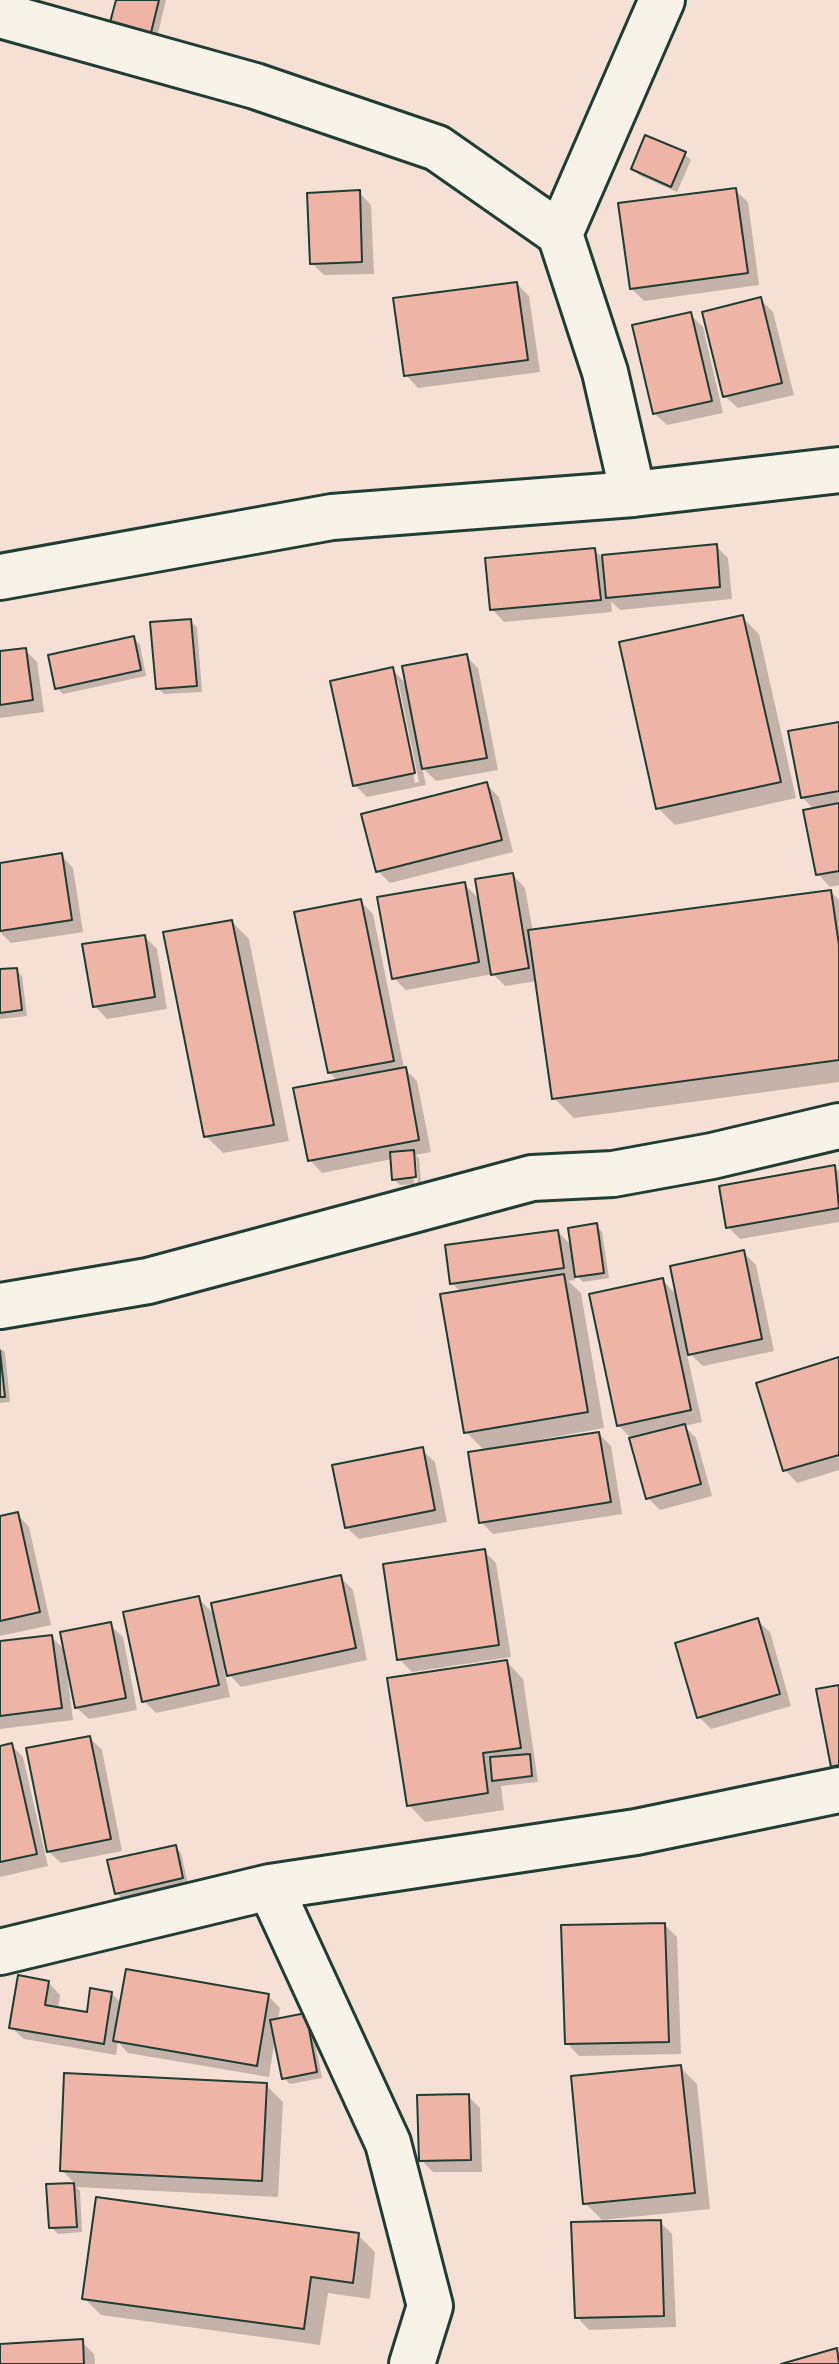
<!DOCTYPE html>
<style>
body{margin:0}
canvas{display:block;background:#f4e0d4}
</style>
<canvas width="839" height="2364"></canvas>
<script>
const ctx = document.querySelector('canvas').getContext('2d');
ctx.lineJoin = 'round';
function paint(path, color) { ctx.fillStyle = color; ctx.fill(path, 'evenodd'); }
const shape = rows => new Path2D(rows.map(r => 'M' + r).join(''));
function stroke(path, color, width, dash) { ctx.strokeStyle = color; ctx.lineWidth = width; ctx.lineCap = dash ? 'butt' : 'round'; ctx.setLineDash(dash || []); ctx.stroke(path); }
const shadow = shape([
 [118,0,166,0,155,46],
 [684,154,691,160,677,192,639,175,633,168],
 [735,190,748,202,759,285,644,301,631,288],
 [359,192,371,205,374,274,324,275,312,263],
 [517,284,529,296,540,372,418,388,406,375],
 [760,299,773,312,794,395,738,408,725,396],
 [690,314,703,327,723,413,667,425,654,413],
 [716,546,728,558,732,599,620,610,611,601,612,612,504,622,492,609,594,550,602,557],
 [742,617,759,634,796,798,675,825,658,808],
 [190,621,197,627,202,692,164,694,158,688],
 [134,638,140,645,146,676,63,694,57,688],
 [25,650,37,662,44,712,0,718,0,665],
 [466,656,478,668,498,770,436,781,422,767,426,785,367,797,355,785,392,669,407,685],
 [393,681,398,681,419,782,415,783],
 [839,724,839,885,830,887,818,874,815,810,802,797],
 [486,784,499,797,513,852,390,883,378,871],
 [61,855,73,868,83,932,11,943,0,932,0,865],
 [513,875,525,888,533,932,831,892,839,900,839,1082,574,1118,554,1098,538,981,505,986,493,974,406,990,394,978,464,884,480,900],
 [360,901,373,914,404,1068,417,1081,431,1152,415,1155,419,1158,421,1183,418,1183,416,1156,412,1156,414,1184,400,1185,394,1179,392,1159,322,1173,310,1160,339,1082,329,1072],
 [232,922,249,939,289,1141,223,1153,206,1136],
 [145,937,157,949,167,1009,107,1019,95,1006],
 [16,970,22,976,27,1016,0,1019,0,971],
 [835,1167,839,1172,839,1222,740,1239,728,1227],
 [596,1225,602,1232,609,1278,583,1282,574,1273,575,1280,568,1281,581,1293,604,1428,538,1440,539,1443,599,1434,611,1446,622,1514,493,1534,481,1522,486,1452,466,1432,462,1293,452,1283,558,1232,573,1247],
 [743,1252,756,1265,774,1351,703,1366,686,1350,702,1422,684,1426,696,1438,712,1496,660,1510,648,1498,631,1438,618,1425,662,1280,679,1297],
 [0,1348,5,1352,10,1402,0,1403],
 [839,1360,839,1470,797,1483,785,1470],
 [422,1450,435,1462,447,1522,359,1539,346,1527],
 [17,1514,29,1527,51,1625,0,1636,0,1518],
 [484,1551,496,1563,511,1657,412,1672,399,1659],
 [340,1577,353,1590,367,1660,241,1687,224,1669,230,1697,156,1713,144,1701,198,1598,216,1616],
 [757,1620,770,1632,791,1706,711,1729,699,1717],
 [110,1625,123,1637,137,1710,89,1719,76,1707,71,1679,68,1680,73,1720,0,1729,0,1643,51,1637,66,1651],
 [507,1662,523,1679,538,1782,501,1786,504,1810,425,1822,409,1805],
 [90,1738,102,1750,122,1851,61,1863,48,1851],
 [11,1745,23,1757,48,1866,0,1877,0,1748],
 [175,1847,181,1853,188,1884,123,1900,117,1893],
 [665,1925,677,1937,681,2054,579,2056,567,2043],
 [48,1982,60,1995,58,2009,89,2014,111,1993,122,2004,268,1996,280,2008,278,2020,305,2015,311,2021,322,2078,290,2084,284,2078,275,2038,269,2077,128,2053,118,2042,116,2055,24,2039,11,2027],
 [680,2067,697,2084,710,2209,602,2220,585,2203],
 [266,2085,283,2102,278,2197,76,2187,80,2191,82,2232,58,2234,51,2227,49,2186,76,2185,62,2170],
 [468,2096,480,2108,482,2172,433,2172,421,2160],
 [660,2222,672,2234,676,2327,589,2330,577,2317],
 [358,2235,375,2252,370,2299,328,2293,320,2345,101,2315,84,2298],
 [82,2342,94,2354,95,2364,0,2364,0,2346]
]);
const building = shape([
 [116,0,159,0,149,41,108,30,116,0],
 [645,135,686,152,671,187,631,169,645,135],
 [736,188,748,273,630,289,618,203,736,188],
 [360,190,362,262,310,264,307,193,360,190],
 [517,282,528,360,404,376,393,298,517,282],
 [761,297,782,383,723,397,702,312,761,297],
 [691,312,712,401,653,414,632,325,691,312],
 [717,544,720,587,606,598,602,555,717,544],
 [595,548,601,600,490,610,485,558,595,548],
 [743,615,781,782,656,809,619,642,743,615],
 [191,619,197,686,156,689,150,622,191,619],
 [134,636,141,670,55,689,48,655,134,636],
 [26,648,33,700,0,705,0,651,26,648],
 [467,654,487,758,422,769,402,666,467,654],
 [393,667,415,773,353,786,330,681,393,667],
 [839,722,839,791,801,798,788,731,839,722],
 [487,782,502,840,376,872,361,814,487,782],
 [839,803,839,871,816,875,803,810,839,803],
 [62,853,72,920,0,931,0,863,62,853],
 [513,873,529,968,491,975,475,879,513,873],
 [465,882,479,962,392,979,377,897,465,882],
 [831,890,839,945,839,1060,552,1099,528,930,831,890],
 [361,899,394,1061,328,1073,294,912,361,899],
 [232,920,274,1125,204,1137,163,932,232,920],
 [145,935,155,997,93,1007,82,944,145,935],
 [17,968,22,1010,0,1013,0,969,17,968],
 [406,1067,419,1140,308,1161,293,1088,406,1067],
 [414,1150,416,1177,392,1180,390,1152,414,1150],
 [835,1165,839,1208,726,1228,719,1186,835,1165],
 [597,1223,604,1273,575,1277,568,1228,597,1223],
 [558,1230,564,1268,450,1284,445,1245,558,1230],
 [744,1250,762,1339,688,1355,670,1266,744,1250],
 [564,1274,588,1412,464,1433,440,1294,564,1274],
 [663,1278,691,1410,617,1426,589,1294,663,1278],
 [0,1351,5,1397,0,1397,0,1351],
 [839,1357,839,1455,783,1471,756,1383,839,1357],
 [685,1424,701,1484,646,1499,629,1438,685,1424],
 [599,1432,611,1502,479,1523,468,1452,599,1432],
 [423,1447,435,1510,345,1528,332,1465,423,1447],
 [18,1512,40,1612,0,1621,0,1516,18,1512],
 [485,1549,499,1645,397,1660,383,1564,485,1549],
 [341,1575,356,1648,227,1676,211,1603,341,1575],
 [199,1596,219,1685,142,1702,123,1612,199,1596],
 [758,1618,780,1694,697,1718,675,1643,758,1618],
 [111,1622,126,1698,75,1708,60,1632,111,1622],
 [52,1635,62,1708,0,1716,0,1641,52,1635],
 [507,1660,521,1748,483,1753,488,1793,407,1806,387,1678,507,1660],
 [839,1685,839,1765,831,1767,816,1689,839,1685],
 [90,1736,111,1839,47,1852,26,1748,90,1736],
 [12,1743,37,1854,0,1862,0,1746,12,1743],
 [530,1754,532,1776,492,1781,490,1757,530,1754],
 [176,1845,183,1878,115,1894,107,1860,176,1845],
 [665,1923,669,2042,565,2044,561,1925,665,1923],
 [126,1969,269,1994,257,2066,113,2041,126,1969],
 [18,1975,49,1981,45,2005,87,2012,90,1988,112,1992,104,2044,9,2028,18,1975],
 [306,2013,317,2072,282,2079,270,2020,306,2013],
 [681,2065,695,2193,583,2204,571,2076,681,2065],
 [64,2073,267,2083,262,2181,60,2171,64,2073],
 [469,2094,471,2160,419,2161,417,2095,469,2094],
 [74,2183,77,2227,49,2228,46,2184,74,2183],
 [96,2197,359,2233,353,2283,311,2277,304,2329,82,2299,96,2197],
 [661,2220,664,2316,575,2318,571,2222,661,2220],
 [83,2339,84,2364,0,2364,0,2344,83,2339],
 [837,2348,839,2364,781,2364,837,2348]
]);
const street = shape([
 [0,15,255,86,437,148,560,234,605,372,633,494],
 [560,234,662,0],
 [0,577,332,517,633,494,839,470],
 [0,1306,148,1281,532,1178,613,1174,712,1156,839,1126],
 [270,1887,388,2143,430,2306,412,2364],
 [0,1952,270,1887,636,1832,839,1790]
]);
paint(shadow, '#0003');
paint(building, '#eeb5a7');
stroke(building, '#1f3d34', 2);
stroke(street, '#1f3d34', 50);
stroke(street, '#f7f3e8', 44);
</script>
